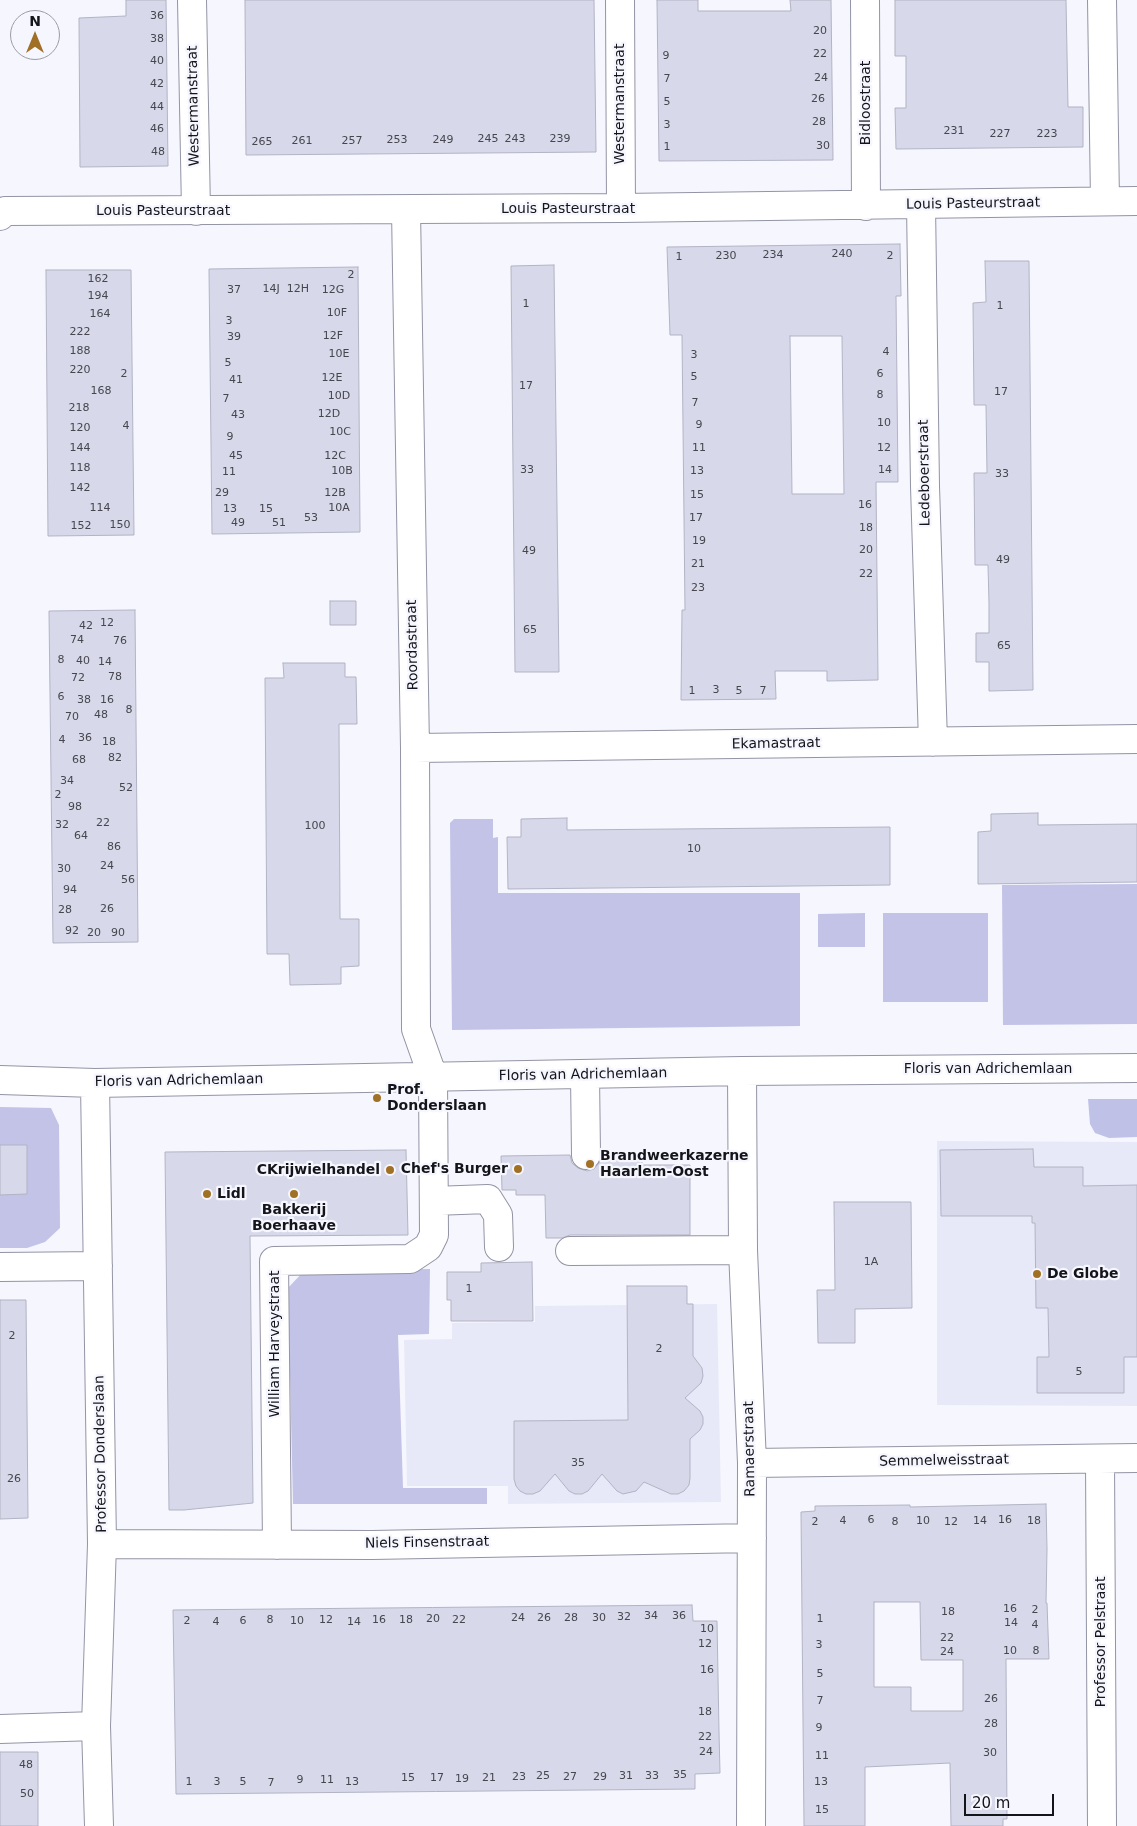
<!DOCTYPE html>
<style>
body{margin:0}
#map{position:relative;width:1137px;height:1826px;overflow:hidden;background:#f6f6fe;font-family:"DejaVu Sans",sans-serif}
canvas{display:block}
.north{position:absolute;left:10px;top:10px;width:50px;height:50px;box-sizing:border-box;background:#f6f6fe;border:1px solid #9c9ca3;border-radius:50%;rotate:0deg;font-size:14px;font-weight:700;line-height:20px;text-align:center;color:#14151b}
.north::after{content:'';display:block;margin:auto;width:18px;height:22px;background:#a07024;clip-path:polygon(50% 0,100% 100%,50% 72%,0 100%)}
.scale{position:absolute;left:964px;top:1794px;width:90px;height:22px;box-sizing:border-box;border:2px solid #14151b;border-top:0;padding-left:6px;font-size:15px;line-height:18px;white-space:nowrap;color:#14151b;-webkit-text-stroke:4px #f6f6fe;paint-order:stroke}
</style>
<div id="map">
<canvas width="1137" height="1826"></canvas>
<div class="north">N</div>
<div class="scale">20 m</div>
</div>
<script>
const ctx = document.querySelector('canvas').getContext('2d');
ctx.lineJoin = 'round';
function paint(path, color) { ctx.fillStyle = color; ctx.fill(path, 'evenodd'); }
const shape = rows => new Path2D(rows.map(r => 'M' + r).join(''));
function stroke(path, color, width, dash) { ctx.strokeStyle = color; ctx.lineWidth = width; ctx.lineCap = dash ? 'butt' : 'round'; ctx.setLineDash(dash || []); ctx.stroke(path); }
function label(font, color, halo, rows, align = 'center') {
  ctx.font = font + ' "DejaVu Sans",sans-serif'; ctx.lineWidth = 4.5; ctx.setLineDash([]); ctx.textBaseline = 'middle'; ctx.strokeStyle = halo; ctx.fillStyle = color; for (const [text, x, y, turn = 0] of rows) {
    ctx.save(); ctx.translate(x, y); ctx.rotate((+turn || 0) * Math.PI / 180); ctx.textAlign = isNaN(turn) ? turn : align; if (halo) ctx.strokeText(text, 0, 0); ctx.fillText(text, 0, 0); ctx.restore();
  }
}
const built = shape([
 [937,1141,1137,1142,1137,1406,937,1405],
 [717,1304,721,1502,508,1504,508,1486,407,1486,404,1340,452,1339,452,1323,535,1322,535,1306]
]);
const green = shape([
 [454,819,493,819,493,838,498,837,498,893,800,893,800,1026,452,1030,450,823],
 [1137,884,1137,1024,1003,1025,1002,885],
 [865,913,865,947,818,947,818,914],
 [883,913,988,913,988,1002,883,1002],
 [0,1107,51,1108,59,1125,60,1228,45,1242,27,1248,0,1248],
 [430,1269,429,1334,398,1335,403,1488,487,1488,487,1504,293,1504,288,1288,304,1271]
]);
const forest = shape([
 [1088,1099,1137,1099,1137,1137,1109,1138,1095,1133,1090,1124]
]);
const building = shape([
 [126,0,166,0,168,166,80,167,79,18,126,16,126,0],
 [245,0,594,0,596,152,246,155,245,0],
 [657,0,698,0,698,11,791,11,790,0,831,0,833,160,659,161,657,0],
 [895,0,1066,0,1068,107,1083,107,1083,147,896,149,895,108,906,108,906,56,895,56,895,0],
 [900,244,901,296,896,296,898,482,876,482,878,680,827,681,827,671,775,671,776,699,681,700,682,610,685,610,682,335,670,335,667,247,900,244],
 [790,336,842,336,844,494,792,494,790,336],
 [985,261,1029,261,1033,690,989,691,989,662,976,662,976,633,989,633,989,603,988,565,975,565,974,473,987,473,986,405,974,405,973,303,986,302,985,261],
 [554,265,559,672,515,672,511,266,554,265],
 [358,267,360,532,212,534,209,269,358,267],
 [46,270,131,270,134,535,48,536,46,270],
 [330,601,356,601,356,625,330,625,330,601],
 [135,610,138,942,53,943,49,611,135,610],
 [283,663,345,663,345,677,356,677,357,724,339,724,340,919,359,919,359,966,341,967,341,984,290,985,289,954,267,954,265,678,284,678,283,663],
 [1038,813,1038,825,1137,824,1137,882,978,884,978,832,991,831,991,814,1038,813],
 [567,818,567,830,890,827,890,885,508,889,507,837,521,837,521,819,567,818],
 [0,1145,27,1145,27,1194,0,1195,0,1145],
 [1033,1149,1034,1167,1083,1167,1083,1186,1137,1185,1137,1357,1124,1357,1124,1393,1037,1393,1037,1357,1049,1357,1048,1308,1036,1308,1035,1223,1032,1223,1032,1216,941,1216,940,1150,1033,1149],
 [406,1150,408,1235,250,1236,253,1503,184,1510,169,1510,165,1152,406,1150],
 [602,1154,642,1154,642,1165,690,1165,690,1235,570,1235,562,1238,546,1238,545,1195,516,1195,516,1190,502,1190,501,1156,570,1155,572,1163,578,1168,587,1171,594,1169,599,1163,602,1154],
 [834,1202,911,1202,912,1308,855,1309,855,1343,818,1343,817,1290,835,1290,834,1202],
 [532,1262,533,1321,451,1321,451,1300,447,1300,447,1272,481,1272,481,1263,532,1262],
 [627,1286,687,1286,687,1304,693,1304,693,1356,702,1368,703,1376,701,1383,685,1398,700,1411,703,1417,703,1424,700,1430,690,1439,690,1478,689,1485,684,1491,678,1494,671,1494,644,1482,636,1491,623,1494,617,1491,602,1474,588,1491,582,1494,575,1494,569,1491,555,1474,540,1491,533,1494,526,1494,520,1491,516,1486,514,1479,514,1421,628,1420,627,1286],
 [0,1300,26,1300,28,1518,0,1519,0,1300],
 [1046,1504,1047,1549,1046,1603,1047,1603,1049,1659,1006,1659,1007,1819,1003,1819,1003,1826,951,1826,950,1763,865,1767,865,1826,804,1826,801,1512,815,1511,815,1506,910,1505,910,1507,1046,1504],
 [874,1602,920,1602,921,1660,963,1660,963,1711,911,1711,911,1687,874,1687,874,1602],
 [692,1605,693,1621,717,1621,719,1732,720,1773,695,1774,695,1789,176,1794,173,1610,692,1605],
 [0,1752,38,1752,38,1826,0,1826,0,1752]
]);
const minor = shape([
 [192,0,196,211],
 [620,0,621,208],
 [865,0,866,206],
 [1102,0,1105,201],
 [921,204,925,486,933,742],
 [0,216,5,211,621,208,1137,201],
 [415,748,1137,739],
 [742,1071,743,1250,752,1463,751,1826],
 [585,1075,586,1155],
 [0,1080,95,1083,742,1071,1137,1068],
 [95,1083,102,1544,96,1726,99,1826],
 [434,1201,488,1199,498,1215,499,1247],
 [570,1251,743,1250],
 [0,1267,98,1266],
 [1100,1459,1102,1826],
 [752,1463,1137,1458],
 [102,1544,372,1545,752,1538],
 [277,1545,274,1261,410,1259,428,1247,434,1235,433,1077,416,1029,415,748,406,210],
 [0,1729,96,1726]
]);
const markers = [
 [377,1098,5,"#a07024"],
 [590,1164,5,"#a07024"],
 [518,1169,5,"#a07024"],
 [390,1170,5,"#a07024"],
 [207,1194,5,"#a07024"],
 [294,1194,5,"#a07024"],
 [1037,1274,5,"#a07024"]
];
const numberNames = [
 ["36",157,16],
 ["20",820,31],
 ["38",157,39],
 ["22",820,54],
 ["9",666,56],
 ["40",157,61],
 ["24",821,78],
 ["7",667,79],
 ["42",157,84],
 ["26",818,99],
 ["5",667,102],
 ["44",157,107],
 ["28",819,122],
 ["3",667,125],
 ["46",157,129],
 ["231",954,131],
 ["227",1000,134],
 ["223",1047,134],
 ["245",488,139],
 ["243",515,139],
 ["239",560,139],
 ["253",397,140],
 ["249",443,140],
 ["261",302,141],
 ["257",352,141],
 ["265",262,142],
 ["30",823,146],
 ["1",667,147],
 ["48",158,152],
 ["240",842,254],
 ["234",773,255],
 ["230",726,256],
 ["2",890,256],
 ["1",679,257],
 ["2",351,275],
 ["162",98,279],
 ["14J",271,289],
 ["12H",298,289],
 ["37",234,290],
 ["12G",333,290],
 ["194",98,296],
 ["1",526,304],
 ["1",1000,306],
 ["10F",337,313],
 ["164",100,314],
 ["3",229,321],
 ["222",80,332],
 ["12F",333,336],
 ["39",234,337],
 ["188",80,351],
 ["4",886,352],
 ["10E",339,354],
 ["3",694,355],
 ["5",228,363],
 ["220",80,370],
 ["2",124,374],
 ["6",880,374],
 ["5",694,377],
 ["12E",332,378],
 ["41",236,380],
 ["17",526,386],
 ["168",101,391],
 ["17",1001,392],
 ["8",880,395],
 ["10D",339,396],
 ["7",226,399],
 ["7",695,403],
 ["218",79,408],
 ["12D",329,414],
 ["43",238,415],
 ["10",884,423],
 ["9",699,425],
 ["4",126,426],
 ["120",80,428],
 ["10C",340,432],
 ["9",230,437],
 ["144",80,448],
 ["11",699,448],
 ["12",884,448],
 ["45",236,456],
 ["12C",335,456],
 ["118",80,468],
 ["33",527,470],
 ["14",885,470],
 ["10B",342,471],
 ["13",697,471],
 ["11",229,472],
 ["33",1002,474],
 ["142",80,488],
 ["29",222,493],
 ["12B",335,493],
 ["15",697,495],
 ["16",865,505],
 ["114",100,508],
 ["10A",339,508],
 ["13",230,509],
 ["15",266,509],
 ["53",311,518],
 ["17",696,518],
 ["49",238,523],
 ["51",279,523],
 ["150",120,525],
 ["152",81,526],
 ["18",866,528],
 ["19",699,541],
 ["20",866,550],
 ["49",529,551],
 ["49",1003,560],
 ["21",698,564],
 ["22",866,574],
 ["23",698,588],
 ["12",107,623],
 ["42",86,626],
 ["65",530,630],
 ["74",77,640],
 ["76",120,641],
 ["65",1004,646],
 ["8",61,660],
 ["40",83,661],
 ["14",105,662],
 ["78",115,677],
 ["72",78,678],
 ["3",716,690],
 ["1",692,691],
 ["5",739,691],
 ["7",763,691],
 ["6",61,697],
 ["38",84,700],
 ["16",107,700],
 ["8",129,710],
 ["48",101,715],
 ["70",72,717],
 ["36",85,738],
 ["4",62,740],
 ["18",109,742],
 ["82",115,758],
 ["68",79,760],
 ["34",67,781],
 ["52",126,788],
 ["2",58,795],
 ["98",75,807],
 ["22",103,823],
 ["32",62,825],
 ["100",315,826],
 ["64",81,836],
 ["86",114,847],
 ["10",694,849],
 ["24",107,866],
 ["30",64,869],
 ["56",128,880],
 ["94",70,890],
 ["26",107,909],
 ["28",65,910],
 ["92",72,931],
 ["20",94,933],
 ["90",118,933],
 ["1A",871,1262],
 ["1",469,1289],
 ["2",12,1336],
 ["2",659,1349],
 ["5",1079,1372],
 ["35",578,1463],
 ["26",14,1479],
 ["6",871,1520],
 ["16",1005,1520],
 ["4",843,1521],
 ["10",923,1521],
 ["14",980,1521],
 ["18",1034,1521],
 ["2",815,1522],
 ["8",895,1522],
 ["12",951,1522],
 ["16",1010,1609],
 ["2",1035,1610],
 ["18",948,1612],
 ["34",651,1616],
 ["36",679,1616],
 ["32",624,1617],
 ["24",518,1618],
 ["26",544,1618],
 ["28",571,1618],
 ["30",599,1618],
 ["20",433,1619],
 ["1",820,1619],
 ["8",270,1620],
 ["12",326,1620],
 ["16",379,1620],
 ["18",406,1620],
 ["22",459,1620],
 ["2",187,1621],
 ["6",243,1621],
 ["10",297,1621],
 ["4",216,1622],
 ["14",354,1622],
 ["14",1011,1623],
 ["4",1035,1625],
 ["10",707,1629],
 ["22",947,1638],
 ["12",705,1644],
 ["3",819,1645],
 ["10",1010,1651],
 ["8",1036,1651],
 ["24",947,1652],
 ["16",707,1670],
 ["5",820,1674],
 ["26",991,1699],
 ["7",820,1701],
 ["18",705,1712],
 ["28",991,1724],
 ["9",819,1728],
 ["22",705,1737],
 ["24",706,1752],
 ["30",990,1753],
 ["11",822,1756],
 ["48",26,1765],
 ["35",680,1775],
 ["25",543,1776],
 ["31",626,1776],
 ["33",652,1776],
 ["23",519,1777],
 ["27",570,1777],
 ["29",600,1777],
 ["15",408,1778],
 ["17",437,1778],
 ["21",489,1778],
 ["19",462,1779],
 ["9",300,1780],
 ["11",327,1780],
 ["1",189,1782],
 ["3",217,1782],
 ["5",243,1782],
 ["13",352,1782],
 ["13",821,1782],
 ["7",271,1783],
 ["50",27,1794],
 ["15",822,1810]
];
const streetNames = [
 ["Bidloostraat",866,103,-90],
 ["Westermanstraat",620,104,-90],
 ["Westermanstraat",194,106,-91],
 ["Louis Pasteurstraat",973,204,-1],
 ["Louis Pasteurstraat",568,209],
 ["Louis Pasteurstraat",163,211],
 ["Ledeboerstraat",925,473,-91],
 ["Roordastraat",413,645,-91],
 ["Ekamastraat",776,744,-1],
 ["Floris van Adrichemlaan",988,1069],
 ["Floris van Adrichemlaan",583,1075,-1],
 ["Floris van Adrichemlaan",179,1081,-1],
 ["William Harveystraat",275,1344,-90],
 ["Ramaerstraat",750,1449,-91],
 ["Professor Donderslaan",101,1454,-91],
 ["Semmelweisstraat",944,1461,-1],
 ["Niels Finsenstraat",427,1543,-1],
 ["Professor Pelstraat",1101,1642,-90]
];
const poiNames = [
 ["Prof.",387,1090],
 ["Donderslaan",387,1106],
 ["Brandweerkazerne",600,1156],
 ["Haarlem-Oost",600,1172],
 ["Chef's Burger",508,1169,"right"],
 ["CKrijwielhandel",380,1170,"right"],
 ["Lidl",217,1194],
 ["Bakkerij",294,1210,"center"],
 ["Boerhaave",294,1226,"center"],
 ["De Globe",1047,1274]
];
paint(built, '#e8e9f8');
paint(green, '#c2c3e7');
paint(forest, '#c0c1e7');
paint(building, '#d7d8e9');
stroke(building, '#b2b3c4', 1);
stroke(minor, '#9394a4', 30);
stroke(minor, '#fff', 28);
for (const [x, y, r, color] of markers) { const dot = new Path2D(); dot.arc(x, y, r, 0, 2 * Math.PI); ctx.fillStyle = color; ctx.fill(dot); stroke(dot, '#f6f6fe', 2); }
label('11px', '#45464e', null, numberNames);
label('14px', '#14151b', '#f6f6fe', streetNames);
label('bold 14px', '#14151b', '#f6f6fe', poiNames, 'left');
</script>
